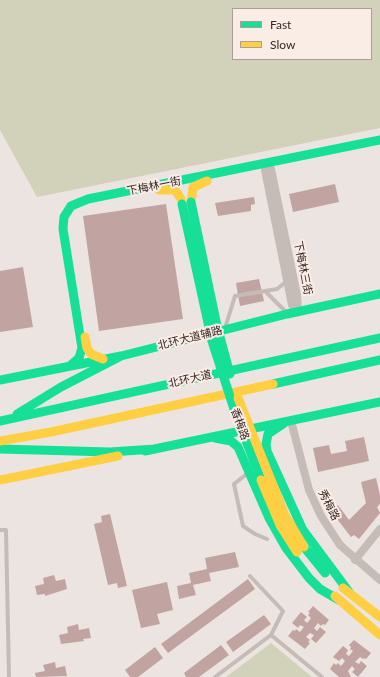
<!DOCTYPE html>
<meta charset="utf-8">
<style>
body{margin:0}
#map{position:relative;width:380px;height:677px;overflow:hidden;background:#ece4e0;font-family:Lato,sans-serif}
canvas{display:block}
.legend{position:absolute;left:232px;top:8px;width:140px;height:52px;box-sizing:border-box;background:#faede6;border:1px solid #ac9e9a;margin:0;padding:5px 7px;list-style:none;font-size:12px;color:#362827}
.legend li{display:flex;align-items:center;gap:8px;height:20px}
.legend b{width:20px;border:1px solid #ac9e9a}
</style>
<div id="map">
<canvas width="380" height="677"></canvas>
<ul class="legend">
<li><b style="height:5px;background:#16e098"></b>Fast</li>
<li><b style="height:5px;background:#ffcf43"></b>Slow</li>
</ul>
</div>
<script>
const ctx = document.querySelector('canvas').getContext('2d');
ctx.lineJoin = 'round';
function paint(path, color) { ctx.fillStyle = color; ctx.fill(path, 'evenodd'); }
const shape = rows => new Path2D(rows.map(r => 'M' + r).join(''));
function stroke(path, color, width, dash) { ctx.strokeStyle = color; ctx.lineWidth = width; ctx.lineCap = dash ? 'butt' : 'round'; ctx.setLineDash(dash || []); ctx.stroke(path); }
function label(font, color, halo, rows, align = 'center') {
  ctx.font = font + ' Lato,"Noto Sans SC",sans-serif'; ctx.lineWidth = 4; ctx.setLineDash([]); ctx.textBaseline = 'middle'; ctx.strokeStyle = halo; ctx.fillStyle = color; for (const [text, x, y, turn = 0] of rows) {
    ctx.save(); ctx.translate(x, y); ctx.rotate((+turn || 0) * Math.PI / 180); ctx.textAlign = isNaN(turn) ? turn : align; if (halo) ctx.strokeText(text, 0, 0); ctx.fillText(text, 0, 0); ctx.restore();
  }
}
const green = shape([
 [0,0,380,0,380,128,37,197,0,130],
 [233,9,371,9,371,59,233,59],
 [271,643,312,677,226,677]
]);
const building = shape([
 [335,184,339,202,293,212,289,194],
 [254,197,255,204,251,205,251,211,218,216,215,203],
 [166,204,183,319,99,331,83,216],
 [23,267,33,327,0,332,0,271],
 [259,279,264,301,240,306,236,283],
 [364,437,369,461,318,472,313,448,329,445,331,454,347,451,345,441],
 [376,478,380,495,380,504,377,507,380,513,359,539,354,535,351,537,330,510,338,505,349,520,366,503,361,482],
 [110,514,127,586,118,588,117,583,108,585,94,524,102,522,101,516],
 [235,552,239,567,209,573,211,581,193,585,196,595,179,599,177,586,191,583,189,573,207,569,205,558],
 [54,575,56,581,65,579,67,589,45,596,45,594,37,595,35,586,44,584,43,578],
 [248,579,255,589,168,653,161,644],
 [167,582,173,610,157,614,160,624,141,628,132,590],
 [313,606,329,620,325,625,323,624,321,626,318,623,314,628,317,631,320,627,326,632,316,643,311,639,314,635,310,633,306,637,310,640,308,642,310,643,305,649,288,636,293,630,295,631,296,629,300,632,304,627,300,625,298,628,292,623,301,612,307,617,304,620,307,623,311,618,308,615,310,613,308,612],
 [264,615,271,624,233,652,226,642],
 [78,624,79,630,89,628,91,638,83,639,84,641,61,644,59,635,68,633,67,627],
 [354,640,371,653,366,659,364,658,363,659,360,657,355,662,359,664,361,661,367,666,358,677,352,672,355,669,352,666,348,671,351,677,339,677,330,669,334,663,336,665,338,663,341,666,345,661,342,658,339,661,333,657,343,646,348,650,346,654,349,656,353,651,350,649,351,647,349,645],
 [221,645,229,655,199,677,186,677,184,673],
 [155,647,163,658,138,677,130,677,125,670],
 [55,662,56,668,65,666,67,676,36,677,35,673,45,671,43,665]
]);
const lane = shape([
 [265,291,277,289,287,281],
 [225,328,235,296,265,291,286,312],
 [248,473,234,484,243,526,255,534,267,539],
 [0,530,6,530,9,677],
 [250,576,283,611,271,635,322,677],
 [215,677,271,635]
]);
const street = shape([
 [268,163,265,170,292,305,298,312],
 [268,163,271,169,297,295,298,312],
 [291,421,309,490,321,516,340,545,380,580],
 [355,560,380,529]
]);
const fast = shape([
 [71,365,79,358,82,348,63,229,64,217,71,206,88,199,380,140],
 [0,380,121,356,287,314,380,294],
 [273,384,380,360],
 [17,414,61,387,121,356],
 [0,421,380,338],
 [283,424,268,434,266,444,267,451,303,530,349,592],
 [215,438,231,441,238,447,269,518,286,548,309,578,320,589,339,600],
 [0,449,110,452,155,449],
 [145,451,380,402],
 [304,547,325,573]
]);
const slow = shape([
 [159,190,175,190,181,199],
 [191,202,193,187,207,181],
 [85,337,87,348,91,354,103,359],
 [0,441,51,432,273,384],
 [0,480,118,456],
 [343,588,380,617],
 [335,596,380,635]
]);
const fastBridge = shape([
 [191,202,217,326,230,374],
 [182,204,212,341,234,409,261,480]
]);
const slowBridge = shape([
 [238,398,285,515,304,547],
 [261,480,280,525,297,552]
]);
const streetNames = [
 ["下梅林一街",154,186,-11],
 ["下梅林三街",303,268,79],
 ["北环大道辅路",190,338,-14],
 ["北环大道",190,379,-13],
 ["香梅路",240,424,70],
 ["秀梅路",329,505,63]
];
paint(green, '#d2d1b9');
paint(building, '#c1a4a1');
stroke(lane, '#c5bcb8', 4);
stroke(street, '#c5bcb8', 8);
stroke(fast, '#16e098', 9);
stroke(slow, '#ffcf43', 9);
stroke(fastBridge, '#16e098', 9);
stroke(slowBridge, '#ffcf43', 9);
label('11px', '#362827', '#faede6', streetNames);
</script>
